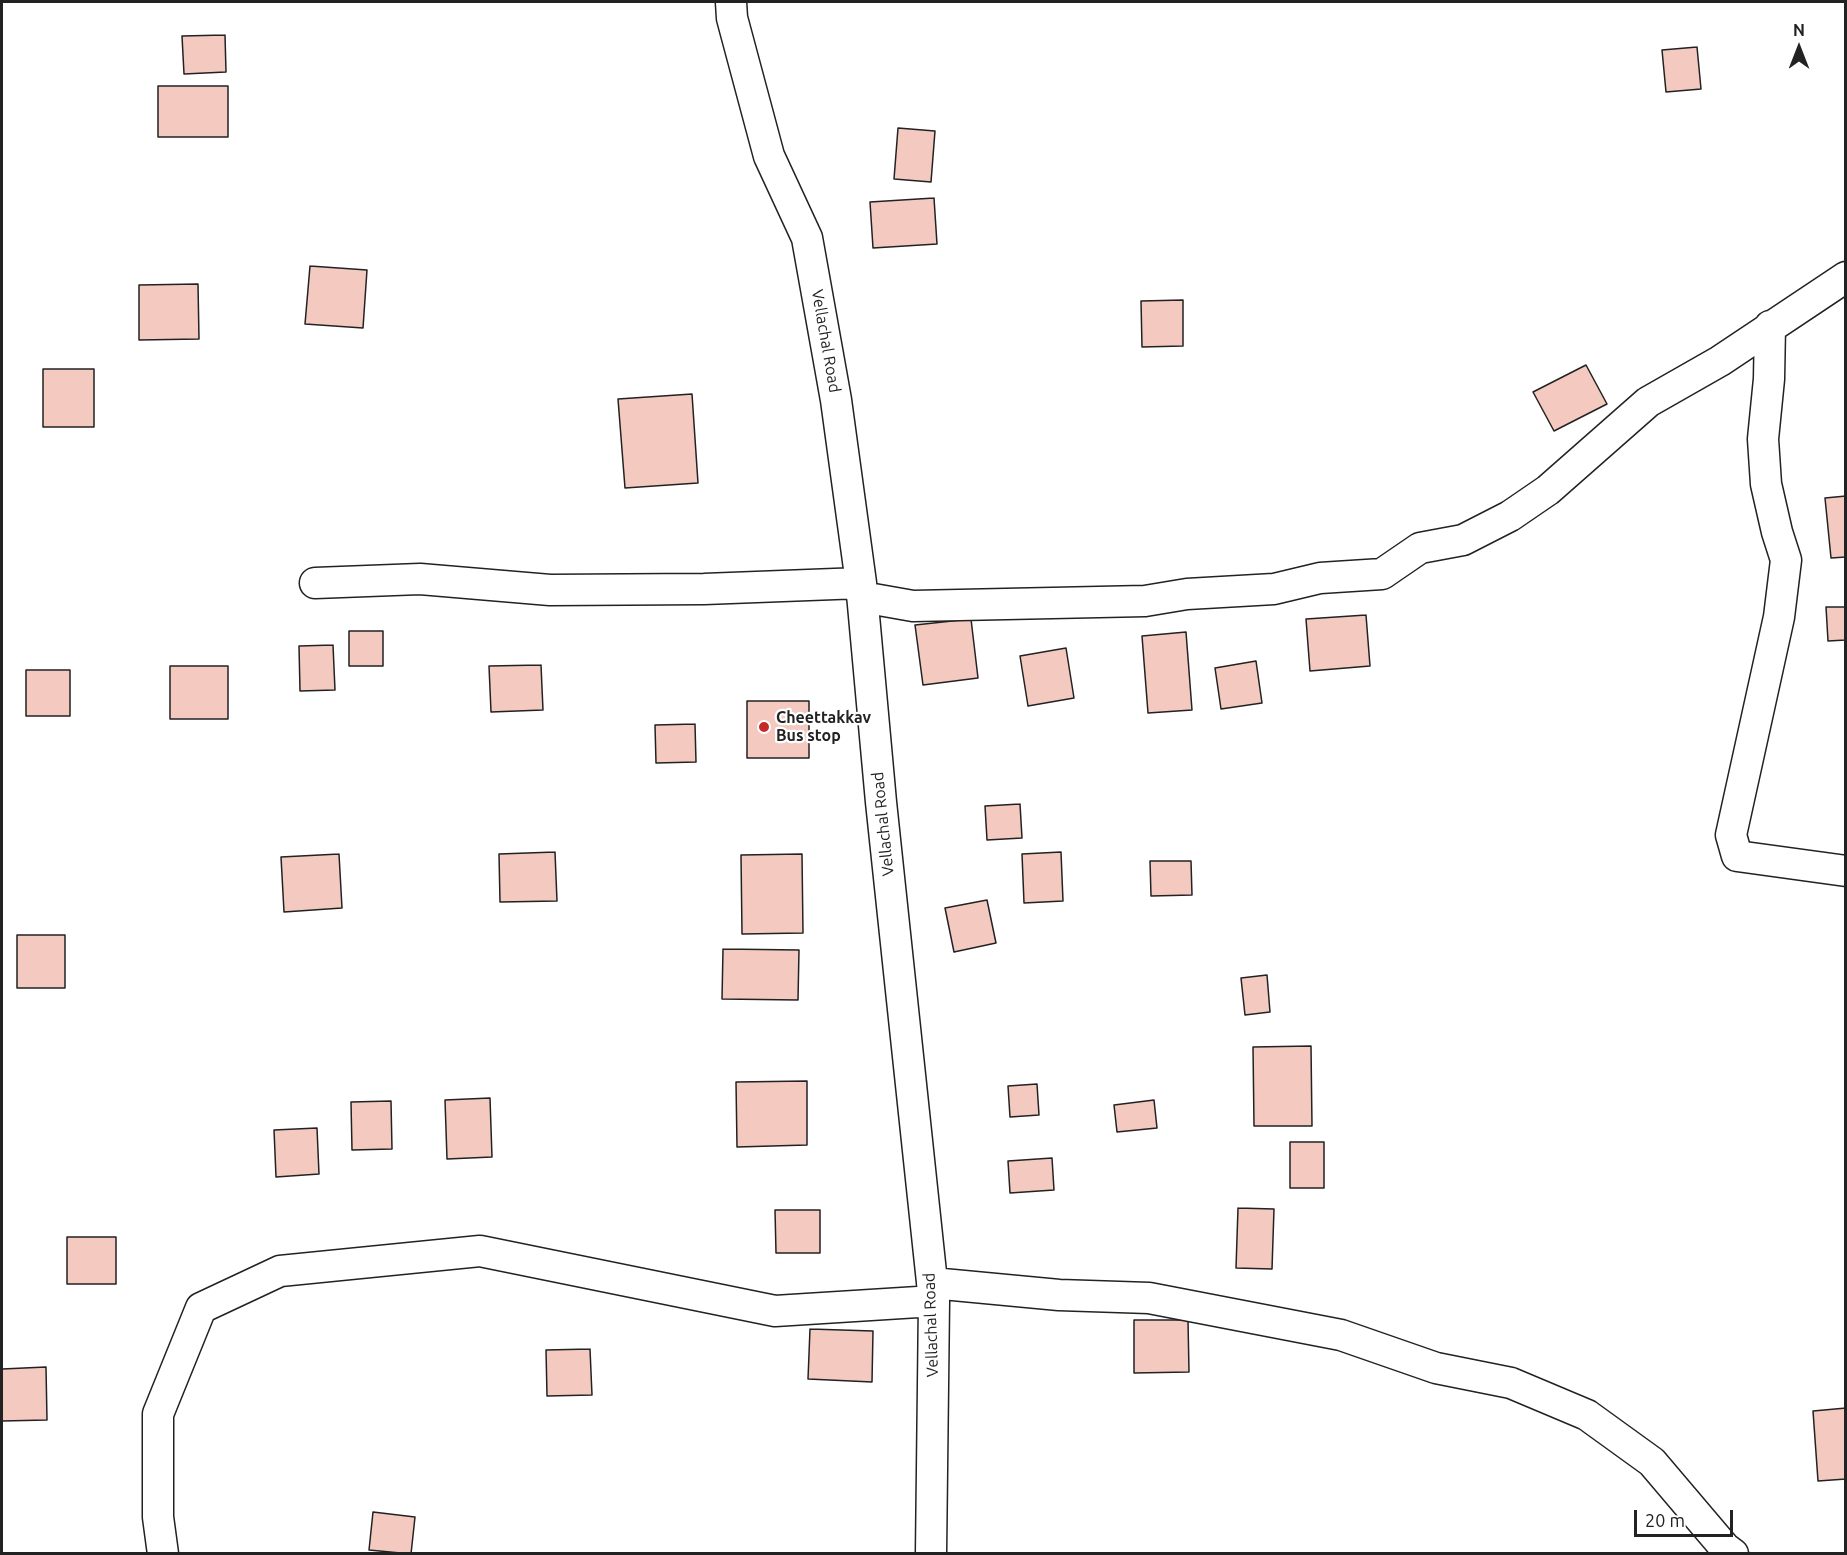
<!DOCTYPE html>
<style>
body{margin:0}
#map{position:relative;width:1847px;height:1555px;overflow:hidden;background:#fff;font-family:Ubuntu,sans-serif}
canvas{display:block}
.frame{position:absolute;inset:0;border:3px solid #222;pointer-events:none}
.north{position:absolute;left:1769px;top:18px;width:60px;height:60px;-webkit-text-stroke:4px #fff;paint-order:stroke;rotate:0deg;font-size:16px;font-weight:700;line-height:24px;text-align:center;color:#222}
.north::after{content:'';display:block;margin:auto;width:21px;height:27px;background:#222;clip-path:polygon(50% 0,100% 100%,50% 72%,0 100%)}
.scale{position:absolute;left:1634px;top:1510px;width:99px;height:27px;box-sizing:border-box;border:3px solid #222;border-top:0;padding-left:8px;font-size:18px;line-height:21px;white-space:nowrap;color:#222;-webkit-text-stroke:4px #fff;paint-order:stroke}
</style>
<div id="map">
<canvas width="1847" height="1555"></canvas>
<div class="frame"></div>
<div class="north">N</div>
<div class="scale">20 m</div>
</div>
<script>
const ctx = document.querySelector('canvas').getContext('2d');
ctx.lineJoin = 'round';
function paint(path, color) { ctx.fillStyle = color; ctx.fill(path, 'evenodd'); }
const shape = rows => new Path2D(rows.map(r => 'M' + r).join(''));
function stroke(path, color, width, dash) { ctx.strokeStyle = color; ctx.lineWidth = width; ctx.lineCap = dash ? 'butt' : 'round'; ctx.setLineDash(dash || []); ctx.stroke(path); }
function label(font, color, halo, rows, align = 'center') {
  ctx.font = font + ' Ubuntu,sans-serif'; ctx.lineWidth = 4.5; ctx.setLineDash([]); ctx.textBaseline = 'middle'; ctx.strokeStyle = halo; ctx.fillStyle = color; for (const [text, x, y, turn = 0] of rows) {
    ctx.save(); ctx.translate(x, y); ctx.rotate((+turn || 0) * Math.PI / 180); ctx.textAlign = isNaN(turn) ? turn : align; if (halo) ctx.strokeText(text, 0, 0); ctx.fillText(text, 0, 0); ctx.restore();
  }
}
const building = shape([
 [225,35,226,72,184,74,182,36,225,35],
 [1697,47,1701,89,1666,92,1662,50,1697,47],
 [158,86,228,86,228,137,158,137,158,86],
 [898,128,935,131,931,182,894,179,898,128],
 [934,198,937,244,873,248,870,202,934,198],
 [310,266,367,270,363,328,305,324,310,266],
 [198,284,199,339,139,340,139,285,198,284],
 [1183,300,1183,346,1142,347,1141,301,1183,300],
 [1586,365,1607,404,1554,431,1533,392,1586,365],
 [43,369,94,369,94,427,43,427,43,369],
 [692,394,698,483,625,488,618,399,692,394],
 [1846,496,1846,557,1831,558,1825,498,1846,496],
 [1826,607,1846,607,1846,640,1828,641,1826,607],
 [1366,615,1370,666,1310,671,1306,619,1366,615],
 [971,619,978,678,923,685,915,625,971,619],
 [349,631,383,631,383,666,349,666,349,631],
 [1186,632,1192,710,1148,713,1142,636,1186,632],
 [333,645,335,690,300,691,299,646,333,645],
 [1066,648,1074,698,1028,706,1020,656,1066,648],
 [1256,661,1262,703,1221,709,1215,668,1256,661],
 [541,665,543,710,491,712,489,666,541,665],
 [170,666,228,666,228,719,170,719,170,666],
 [26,670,70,670,70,716,26,716,26,670],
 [747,701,809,701,809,758,747,758,747,701],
 [695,724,696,762,656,763,655,725,695,724],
 [1020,804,1022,838,987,840,985,806,1020,804],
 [555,852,557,901,500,902,499,854,555,852],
 [1061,852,1063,901,1024,903,1022,854,1061,852],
 [339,854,342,908,284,912,281,857,339,854],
 [802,854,803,933,742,934,741,855,802,854],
 [1150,861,1191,861,1192,895,1151,896,1150,861],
 [987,900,996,943,954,952,945,908,987,900],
 [17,935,65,935,65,988,17,988,17,935],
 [723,949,799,950,798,1000,722,999,723,949],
 [1267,975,1270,1012,1245,1015,1241,978,1267,975],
 [1311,1046,1312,1126,1254,1126,1253,1047,1311,1046],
 [807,1081,807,1145,737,1147,736,1082,807,1081],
 [1037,1084,1039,1115,1010,1117,1008,1086,1037,1084],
 [490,1098,492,1157,447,1159,445,1100,490,1098],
 [1154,1100,1157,1128,1117,1132,1114,1105,1154,1100],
 [391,1101,392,1149,352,1150,351,1102,391,1101],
 [317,1128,319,1174,276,1177,274,1130,317,1128],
 [1290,1142,1324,1142,1324,1188,1290,1188,1290,1142],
 [1052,1158,1054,1190,1010,1193,1008,1161,1052,1158],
 [1238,1208,1274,1209,1272,1269,1236,1268,1238,1208],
 [775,1210,820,1210,820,1253,776,1253,775,1210],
 [67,1237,116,1237,116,1284,67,1284,67,1237],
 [1134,1320,1188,1320,1189,1372,1134,1373,1134,1320],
 [810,1329,873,1331,872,1382,808,1379,810,1329],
 [590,1349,592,1395,547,1396,546,1350,590,1349],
 [46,1367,47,1420,2,1421,2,1369,46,1367],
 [1846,1408,1846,1479,1818,1481,1813,1411,1846,1408],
 [373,1512,415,1517,411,1554,369,1550,373,1512]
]);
const street = shape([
 [731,2,732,18,769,156,807,238,836,400,861,583,881,802,934,1301,931,1554],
 [1770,326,1769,379,1763,439,1766,484,1777,532,1786,560,1779,617,1731,835,1737,856,1846,871],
 [315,583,420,579,550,590,704,589,861,583],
 [862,597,913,606,1145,601,1187,594,1274,589,1320,578,1382,574,1420,548,1463,540,1510,516,1548,490,1648,402,1720,361,1846,277],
 [932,1283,1059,1295,1149,1298,1341,1335,1436,1368,1511,1383,1587,1415,1652,1462,1725,1548,1733,1554],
 [163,1554,158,1517,158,1414,201,1308,280,1271,480,1251,775,1311,934,1301]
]);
const markers = [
 [764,727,6,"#c62828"]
];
const streetNames = [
 ["Vellachal Road",826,341,80],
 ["Vellachal Road",883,824,-96],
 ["Vellachal Road",931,1325,-92]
];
const poiNames = [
 ["Cheettakkav",776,718],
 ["Bus stop",776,736]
];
paint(building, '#f3c9c0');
stroke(building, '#222', 1.5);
stroke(street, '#222', 33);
stroke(street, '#fff', 30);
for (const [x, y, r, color] of markers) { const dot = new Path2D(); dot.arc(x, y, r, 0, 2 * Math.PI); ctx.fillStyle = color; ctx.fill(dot); stroke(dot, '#fff', 2); }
label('16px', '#222', '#fff', streetNames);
label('bold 16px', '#222', '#fff', poiNames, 'left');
</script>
